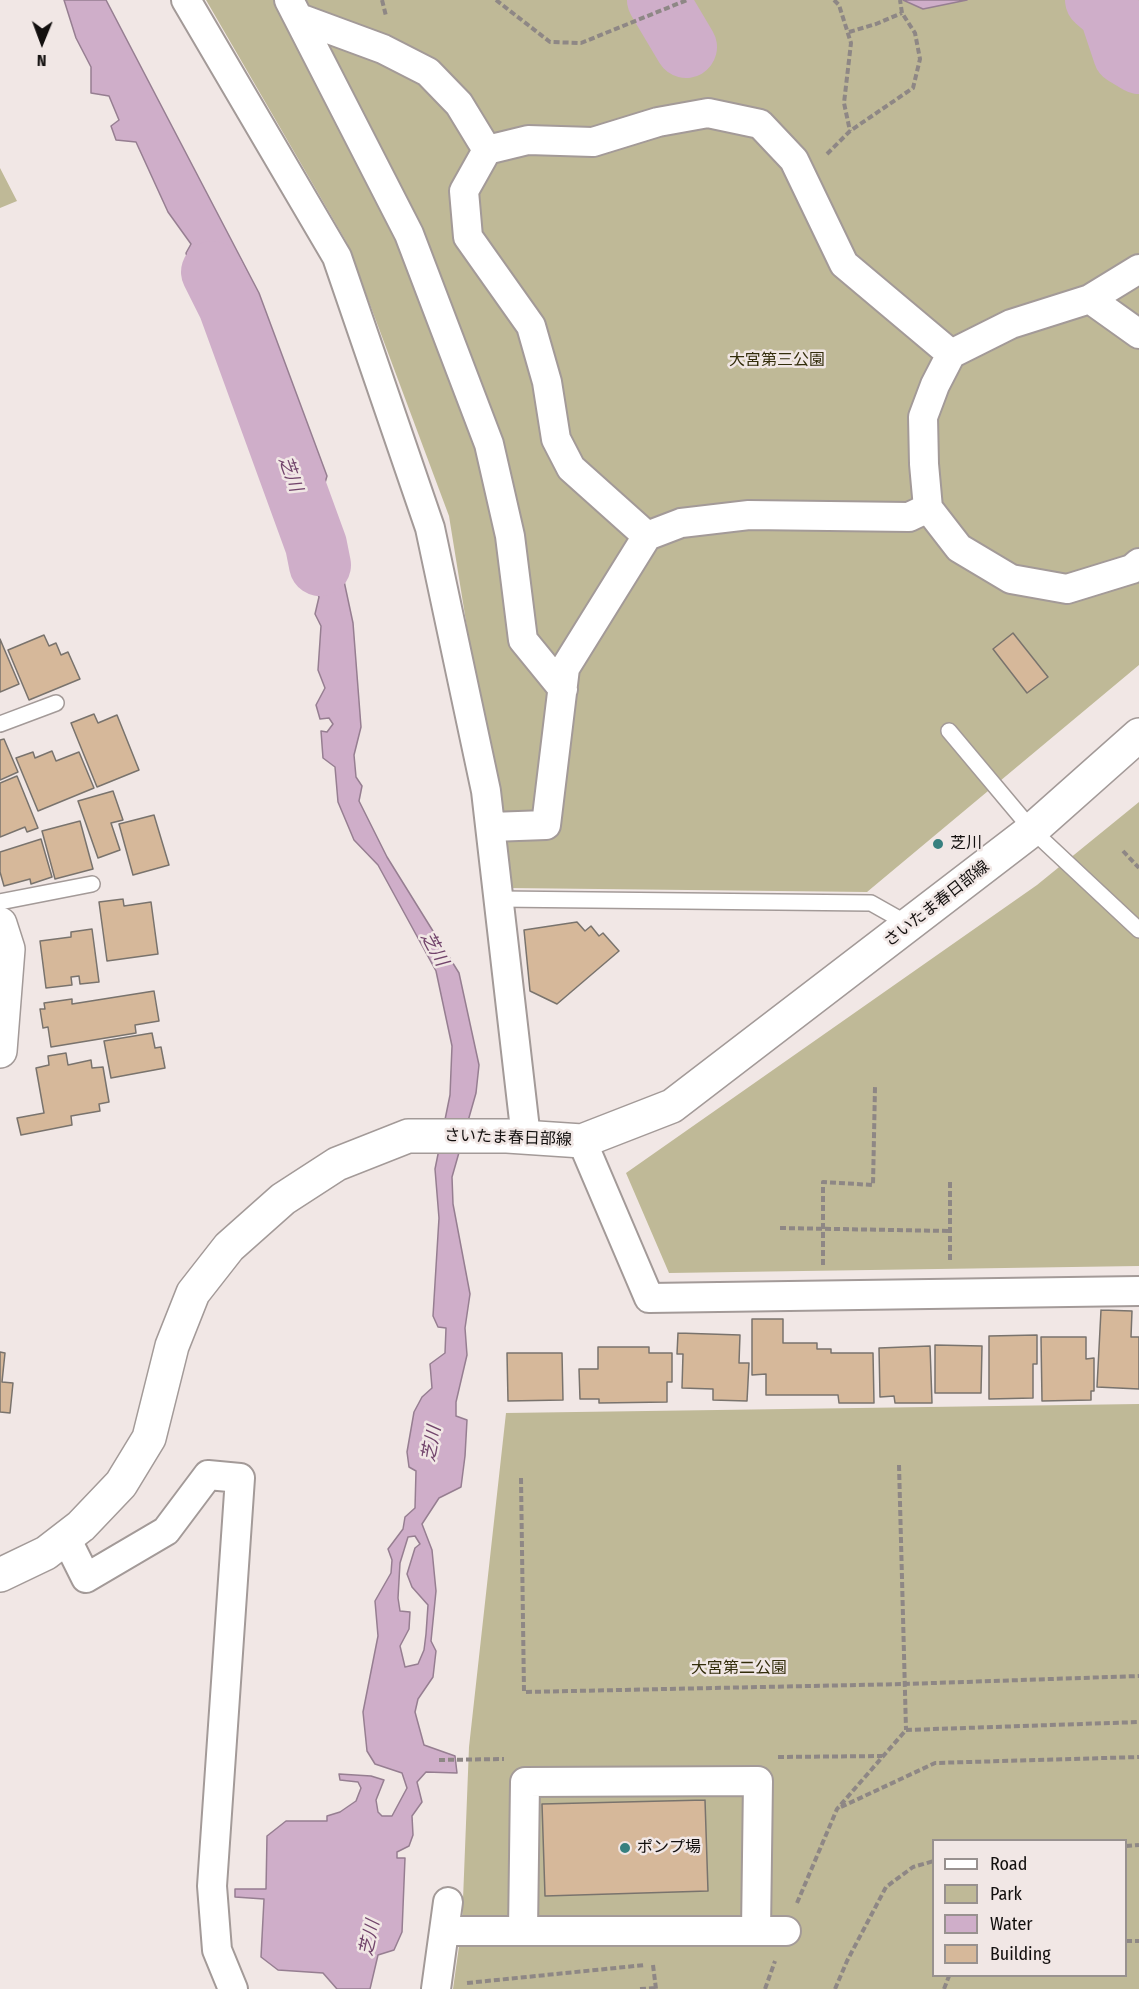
<!DOCTYPE html>
<meta charset="utf-8">
<style>
body{margin:0}
#map{position:relative;width:1139px;height:1989px;overflow:hidden;background:#f1e7e5;font-family:"Fira Sans Condensed",sans-serif}
canvas{display:block}
.legend{position:absolute;left:932px;top:1839px;width:195px;height:138px;box-sizing:border-box;background:#f1e7e5;border:2px solid #98918f;margin:0;padding:8px 10px;list-style:none;font-size:18px;color:#120f0e}
.legend li{display:flex;align-items:center;gap:12px;height:30px}
.legend b{width:30px;border:2px solid #98918f}
.north{position:absolute;left:12px;top:12px;width:60px;height:60px;-webkit-text-stroke:4px #f1e7e5;paint-order:stroke;rotate:181deg;font-size:16px;font-weight:700;line-height:24px;text-align:center;color:#120f0e}
.north::after{content:'';display:block;margin:auto;width:21px;height:27px;background:#120f0e;clip-path:polygon(50% 0,100% 100%,50% 72%,0 100%)}
</style>
<div id="map">
<canvas width="1139" height="1989"></canvas>
<ul class="legend">
<li><b style="height:8px;background:#fff"></b>Road</li>
<li><b style="height:16px;background:#bfb997"></b>Park</li>
<li><b style="height:16px;background:#cfaec9"></b>Water</li>
<li><b style="height:16px;background:#d6b89a"></b>Building</li>
</ul>
<div class="north">N</div>
</div>
<script>
const ctx = document.querySelector('canvas').getContext('2d');
ctx.lineJoin = 'round';
function paint(path, color) { ctx.fillStyle = color; ctx.fill(path, 'evenodd'); }
const shape = rows => new Path2D(rows.map(r => 'M' + r).join(''));
function stroke(path, color, width, dash) { ctx.strokeStyle = color; ctx.lineWidth = width; ctx.lineCap = dash ? 'butt' : 'round'; ctx.setLineDash(dash || []); ctx.stroke(path); }
function label(font, color, halo, rows, align = 'center') {
  ctx.font = font + ' "Fira Sans Condensed","Noto Sans JP",sans-serif'; ctx.lineWidth = 5; ctx.setLineDash([]); ctx.textBaseline = 'middle'; ctx.strokeStyle = halo; ctx.fillStyle = color; for (const [text, x, y, turn = 0] of rows) {
    ctx.save(); ctx.translate(x, y); ctx.rotate((+turn || 0) * Math.PI / 180); ctx.textAlign = isNaN(turn) ? turn : align; if (halo) ctx.strokeText(text, 0, 0); ctx.fillText(text, 0, 0); ctx.restore();
  }
}
const green = shape([
 [206,0,1139,0,1139,665,867,892,509,888,449,516,347,243],
 [0,168,17,201,0,208],
 [1139,802,1139,1266,669,1273,626,1173,1037,885],
 [1139,1404,1139,1989,453,1989,462,1925,469,1747,506,1413],
 [934,1840,1126,1840,1126,1976,934,1976]
]);
const water = shape([
 [64,0,106,0,259,293,327,476,322,493,329,537,338,553,353,623,361,727,354,755,356,777,362,786,359,801,387,857,459,973,479,1065,476,1093,452,1177,453,1204,470,1294,465,1328,467,1355,456,1402,456,1416,467,1420,465,1456,461,1487,439,1498,422,1524,432,1550,436,1591,431,1641,436,1651,433,1677,418,1699,415,1712,424,1745,455,1756,457,1773,426,1772,417,1782,422,1802,412,1816,413,1835,409,1846,397,1852,397,1858,405,1858,402,1932,394,1950,378,1955,370,1989,337,1989,323,1973,278,1970,261,1957,264,1899,235,1897,235,1889,266,1889,267,1836,286,1821,327,1821,327,1816,340,1812,356,1801,361,1788,358,1782,340,1780,339,1774,371,1776,384,1780,376,1800,378,1812,382,1816,392,1816,407,1788,402,1773,375,1764,367,1751,363,1712,378,1636,375,1601,391,1573,392,1560,388,1549,403,1529,405,1517,415,1508,416,1471,409,1467,407,1452,414,1412,422,1397,432,1388,430,1364,445,1353,446,1328,438,1327,433,1316,439,1218,435,1169,450,1095,452,1046,436,971,378,865,354,840,338,802,335,767,323,758,321,731,327,732,333,724,329,718,320,719,316,705,325,688,318,670,321,626,315,614,319,597,312,583,307,558,312,551,309,544,299,538,296,527,297,510,293,489,300,474,292,452,289,448,277,449,262,383,214,290,204,290,201,269,189,264,186,253,191,244,168,212,136,142,116,140,111,126,119,120,109,96,91,93,91,67,76,38,64,0],
 [415,1536,420,1544,415,1548,407,1574,412,1587,428,1605,426,1634,424,1650,418,1664,405,1667,400,1646,409,1629,410,1612,400,1611,398,1598,400,1563,408,1537,415,1536],
 [903,0,967,0,923,9,903,0]
]);
const river = shape([
 [658,0,686,47],
 [1096,0,1110,12,1124,54,1139,63],
 [212,272,229,306,316,545,320,565]
]);
const building = shape([
 [1013,633,1048,677,1027,693,993,649,1013,633],
 [44,635,49,646,56,643,61,655,68,652,80,679,29,700,8,650,44,635],
 [0,639,19,684,0,692,0,639],
 [94,714,98,723,117,715,139,770,97,787,71,723,94,714],
 [4,739,18,772,0,780,0,740,4,739],
 [52,751,56,761,79,752,94,788,38,811,16,758,33,752,35,758,52,751],
 [17,776,38,828,27,832,25,827,0,837,0,783,17,776],
 [113,791,123,820,111,823,120,850,98,858,78,801,113,791],
 [154,815,169,865,133,875,119,824,154,815],
 [80,821,93,869,55,879,42,831,80,821],
 [41,839,52,877,31,884,30,879,4,886,0,872,0,852,41,839],
 [123,899,124,906,151,902,158,954,107,961,99,902,123,899],
 [577,922,585,931,591,926,599,936,603,933,619,951,557,1004,530,991,524,930,577,922],
 [92,929,99,982,80,984,79,976,71,977,72,985,46,988,40,941,71,937,71,932,92,929],
 [154,991,159,1021,135,1025,136,1033,51,1047,48,1027,43,1028,40,1009,45,1009,44,1003,72,999,72,1004,154,991],
 [152,1033,155,1048,161,1047,165,1068,111,1078,104,1041,152,1033],
 [66,1053,68,1065,91,1060,92,1068,103,1067,109,1102,99,1104,100,1111,71,1116,72,1125,21,1135,17,1118,44,1113,36,1068,49,1065,48,1056,66,1053],
 [1101,1310,1132,1311,1131,1337,1139,1337,1139,1389,1097,1387,1101,1310],
 [752,1319,783,1319,783,1343,817,1343,817,1349,831,1349,831,1353,873,1353,874,1403,839,1403,838,1395,766,1395,766,1374,752,1375,752,1319],
 [678,1333,740,1335,739,1363,749,1363,747,1401,713,1400,713,1389,682,1388,683,1354,677,1354,678,1333],
 [1037,1335,1037,1364,1033,1364,1033,1398,989,1399,989,1336,1037,1335],
 [1041,1337,1086,1337,1086,1359,1094,1358,1094,1391,1091,1391,1091,1400,1042,1401,1041,1337],
 [935,1345,982,1346,981,1393,935,1393,935,1345],
 [930,1346,932,1403,895,1403,894,1396,880,1397,879,1348,930,1346],
 [598,1347,649,1347,649,1353,672,1353,672,1382,667,1382,667,1402,599,1403,599,1399,580,1399,579,1369,598,1369,598,1347],
 [0,1352,5,1353,2,1382,13,1383,10,1413,0,1412,0,1352],
 [507,1353,562,1353,563,1400,508,1401,507,1353],
 [705,1800,708,1891,545,1896,542,1804,705,1800]
]);
const path = shape([
 [382,0,386,16],
 [496,0,550,42,581,43,687,0],
 [834,0,839,5,851,43,844,103,850,131],
 [849,32,876,24,902,13],
 [827,154,850,131,913,88,920,59,915,33,902,13,900,0],
 [1123,851,1139,868],
 [950,1182,950,1263],
 [780,1228,950,1231],
 [823,1265,823,1182,873,1185,875,1087],
 [899,1465,906,1730],
 [521,1478,524,1692,905,1684,1139,1676],
 [778,1757,882,1756],
 [439,1760,504,1759],
 [841,1807,935,1763,1139,1757],
 [1126,1846,1139,1845],
 [797,1903,837,1809,906,1730,1139,1722],
 [1126,1941,1139,1941],
 [653,1965,656,1989],
 [467,1983,645,1965],
 [640,1989,656,1988],
 [765,1989,775,1961],
 [835,1989,847,1961,886,1887,913,1867,934,1861],
 [944,1989,949,1976]
]);
const lane = shape([
 [0,724,56,703],
 [949,731,1032,830,1139,930],
 [499,899,871,903,910,925],
 [0,902,92,884]
]);
const street = shape([
 [186,0,337,257,430,528,486,791,526,1138],
 [289,0,409,234,489,444,510,536,523,640,563,689],
 [299,18,383,49,428,72,459,104,487,150],
 [1139,269,1090,299,1011,324,951,354,935,385,923,417,924,464,928,508,959,548,1011,579,1067,589,1132,569,1139,563],
 [1090,299,1139,334],
 [647,536,571,468,556,439,547,382,531,326,468,237,464,191,487,150,528,140,593,142,658,122,708,113,760,124,794,160,844,264,951,354],
 [491,827,546,825,565,668,647,536,681,523,749,515,909,517,928,508],
 [582,1141,649,1298,1139,1291],
 [66,1538,86,1578,166,1531,208,1475,240,1478,212,1886,217,1950,233,1989],
 [444,1931,786,1931],
 [523,1931,525,1782,758,1781,756,1931],
 [436,1989,448,1902]
]);
const secondary = shape([
 [0,924,8,949,0,1051]
]);
const primary = shape([
 [0,1575,46,1553,81,1526,121,1484,149,1438,172,1346,193,1293,229,1247,283,1199,337,1164,408,1136,507,1136,582,1141,672,1106,1032,830,1139,735]
]);
const markers = [
 [938,844,6,"#37807f"],
 [625,1848,6,"#37807f"]
];
const parkNames = [
 ["大宮第三公園",777,361],
 ["大宮第二公園",739,1669]
];
const poiNames = [
 ["芝川",950,844],
 ["ポンプ場",637,1848]
];
const streetNames = [
 ["さいたま春日部線",937,904,-38],
 ["さいたま春日部線",508,1138,2]
];
const waterNames = [
 ["芝川",290,474,70],
 ["芝川",434,949,61],
 ["芝川",432,1444,-80],
 ["芝川",370,1938,-78]
];
paint(green, '#bfb997');
paint(water, '#cfaec9');
stroke(water, '#967e91', 1.5);
stroke(river, '#cfaec9', 62);
paint(building, '#d6b89a');
stroke(building, '#79736d', 1.5);
stroke(lane, '#a39a98', 18);
stroke(street, '#a39a98', 32);
stroke(secondary, '#a39a98', 36);
stroke(primary, '#a39a98', 36);
stroke(path, '#8e8785', 4, [6, 3]);
stroke(lane, '#fff', 15);
stroke(street, '#fff', 28);
stroke(secondary, '#fff', 33);
stroke(primary, '#fff', 33);
for (const [x, y, r, color] of markers) { const dot = new Path2D(); dot.arc(x, y, r, 0, 2 * Math.PI); ctx.fillStyle = color; ctx.fill(dot); stroke(dot, '#f1e7e5', 2); }
label('16px', '#332d0b', '#f1e7e5', parkNames);
label('16px', '#120f0e', '#f1e7e5', poiNames, 'left');
label('16px', '#120f0e', '#f1e7e5', streetNames);
label('italic 18px', '#71446b', '#f1e7e5', waterNames);
</script>
